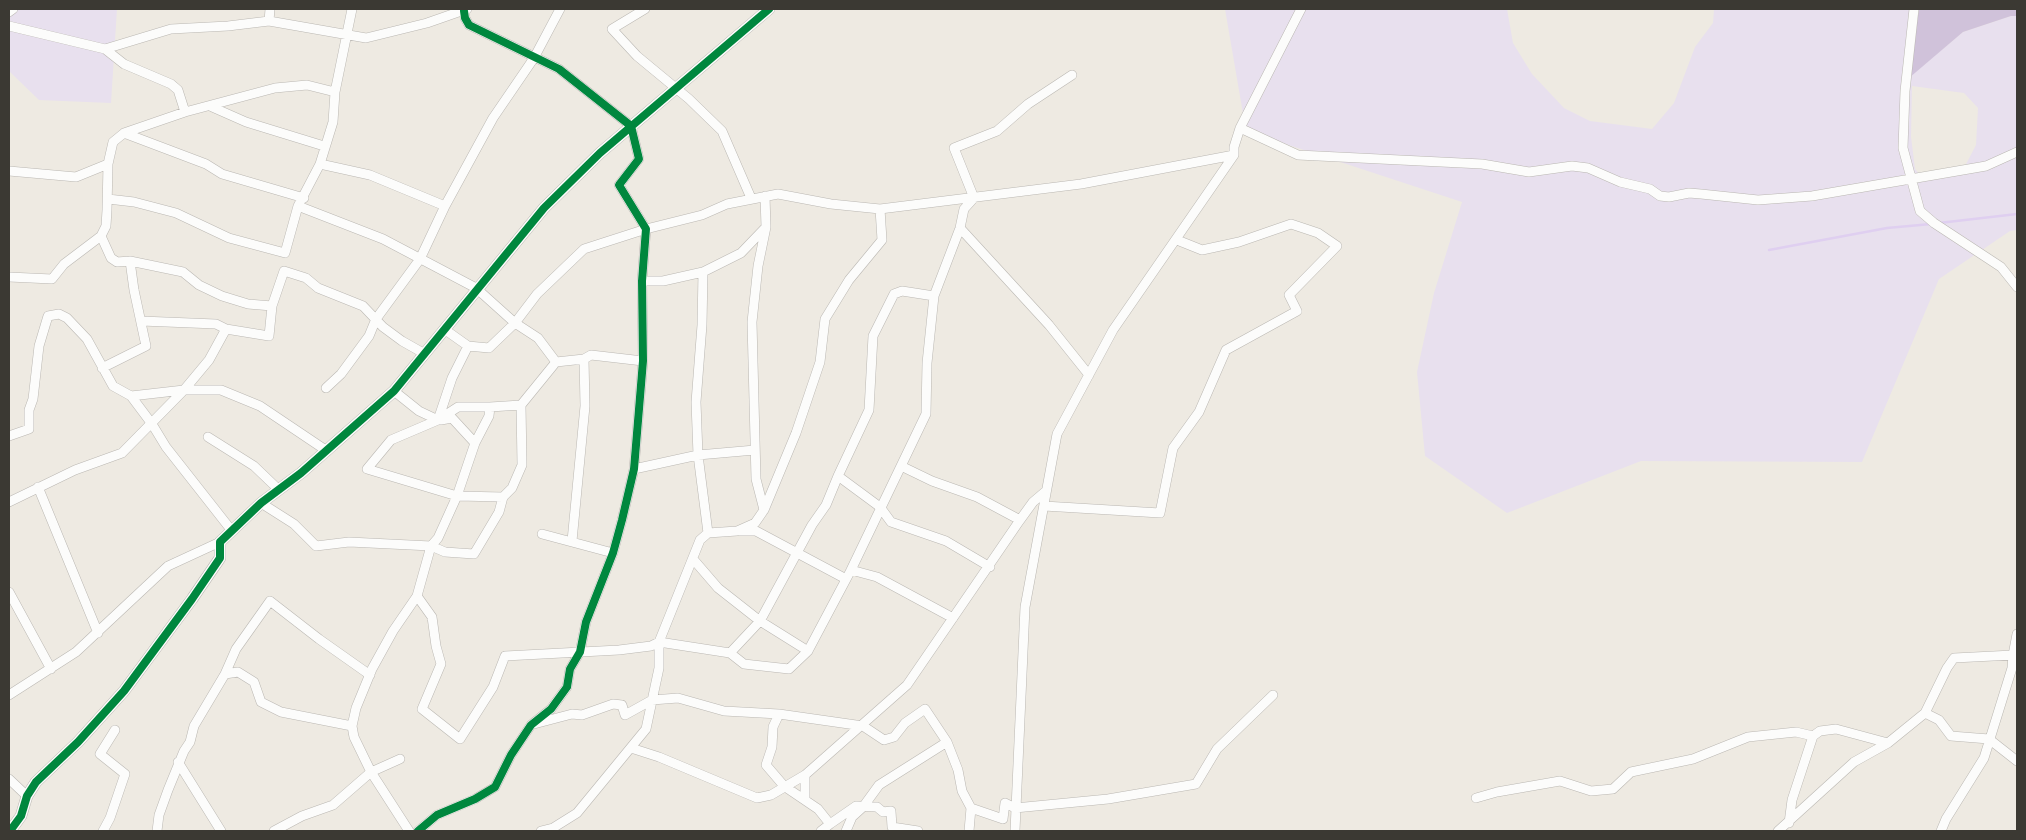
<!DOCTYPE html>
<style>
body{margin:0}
#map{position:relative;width:2026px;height:840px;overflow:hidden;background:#eeeae2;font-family:"Varela Round",sans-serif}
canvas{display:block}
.frame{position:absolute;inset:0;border:10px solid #3b3933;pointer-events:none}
</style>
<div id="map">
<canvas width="2026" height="840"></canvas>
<div class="frame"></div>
</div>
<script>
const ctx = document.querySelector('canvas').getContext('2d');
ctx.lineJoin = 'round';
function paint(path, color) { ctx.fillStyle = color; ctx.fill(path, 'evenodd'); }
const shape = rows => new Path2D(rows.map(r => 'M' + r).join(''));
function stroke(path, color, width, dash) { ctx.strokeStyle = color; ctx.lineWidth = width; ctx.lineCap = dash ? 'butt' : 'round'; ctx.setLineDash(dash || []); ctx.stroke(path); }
const green = shape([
 [9,9,117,9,111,103,39,100,9,71],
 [1225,9,1507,9,1513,43,1532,74,1564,108,1590,121,1652,129,1674,103,1695,47,1713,23,1714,9,1919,9,1909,77,1963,32,2011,16,2017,16,2017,230,2010,231,1939,279,1862,462,1641,461,1507,513,1425,456,1417,372,1434,293,1462,202,1246,131],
 [1912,86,1964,93,1978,108,1976,145,1964,168,1921,176,1915,169,1911,137]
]);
const forest = shape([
 [1919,9,2017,9,2017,16,2011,16,1963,32,1909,78]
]);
const stream = shape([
 [1939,223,2017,214],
 [1769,250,1887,228,1931,224]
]);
const street = shape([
 [352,9,335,92,333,122,320,164,298,206,383,239,476,288,515,323,538,338,556,362],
 [645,9,612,29,637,56,689,99,722,131,751,198],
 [1914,9,1905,91,1903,148,1920,211,1934,223,2001,267,2017,287],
 [9,12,13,9],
 [269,21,366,38,427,23,467,9],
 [9,26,105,49,171,29,228,26,269,21,270,9],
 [105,49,124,64,171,84,178,90,185,112],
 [212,107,246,122,324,146],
 [1240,128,1298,155,1482,164,1529,172,1572,166,1588,168,1620,182,1650,189,1660,196,1669,197,1689,193,1701,194,1758,200,1812,196,1986,166,2017,152],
 [124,133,206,164,222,174,304,198],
 [320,164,370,175,445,206],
 [9,171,76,177,108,164],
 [108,199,134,202,176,213,229,238,285,253,298,206],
 [960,228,1049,325,1089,375],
 [101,236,111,258,117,262,130,261,183,272,199,285,222,296,248,304,272,306,284,271,306,278,318,288,363,306,383,327,402,341,425,354],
 [703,272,741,253,766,227],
 [9,277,52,279,64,264,101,236,106,226,107,210,108,164,113,142,124,133,185,112,275,88,307,85,335,92],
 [934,296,902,291,894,294,873,336,869,410,838,476,880,507,891,522,946,541,990,567],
 [141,321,216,324,226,329,269,336,272,306],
 [444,329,468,346,489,348,515,323,537,294,584,249,646,229,702,215,727,204,778,194,831,204,880,209],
 [468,346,452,378,438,420,391,440,367,469,457,496,503,497],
 [584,359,556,362,521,405,490,407,489,416,475,443,457,496,438,538,431,546,417,596,432,617,436,646,441,664,422,709,460,739,493,687,505,656,619,650,651,646,659,642,730,653,744,664,789,669,808,651],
 [102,368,146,346,134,290,130,261],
 [326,388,341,374,369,336,376,319,420,259,445,206,493,118,534,58,560,9],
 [394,391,419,411,438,420,458,407,490,407],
 [131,396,184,390,221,390,260,406,327,451],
 [441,420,452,418,475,443],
 [9,436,29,429,29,410,33,399,39,346,48,316,59,314,67,318,87,339,113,386,131,396,152,424,166,447,232,531],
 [208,437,254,466,278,489],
 [901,466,932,481,977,497,1020,520],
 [634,469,698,455,755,450],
 [38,487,98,633],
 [9,502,75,470,122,453,184,390,209,360,226,329],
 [261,503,294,524,316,546,349,542,431,546,445,552,474,554,499,512,503,497,512,488,522,465,521,405],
 [1044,506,1160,513,1173,448,1199,412,1226,350,1297,311,1289,295,1337,246,1318,233,1291,224,1239,242,1202,250,1177,240],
 [764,510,796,433,820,362,825,319,849,280,882,240,880,209,1081,184,1234,155],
 [740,531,756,531,846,579],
 [708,533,737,531,755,523,764,510,756,479,752,322,758,266,766,227,765,196],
 [542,534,613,553],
 [572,541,585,406,584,359,591,355,643,361],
 [693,559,718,588,760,621,808,651,851,570,877,577,953,618],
 [851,570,926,414,927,363,934,296,960,228,964,209,974,198,954,148,997,131,1028,104,1072,75],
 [9,592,51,669],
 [730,653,760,621,812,525,826,505,838,476],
 [225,674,238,672,254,682,261,702,281,712,352,726],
 [9,695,76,652,168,566,220,542],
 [1925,713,1939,720,1951,736,1989,739,2017,761],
 [779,714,773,727,772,747,766,765,784,786,818,809,830,824,856,806,877,807,883,812,891,811,892,827,918,831],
 [534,724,572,714,582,715,613,704,622,705,625,715,652,700,678,698,724,711,779,714,863,726,884,740,894,737,905,723,925,709,947,742,958,770,962,791,971,808,969,831],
 [631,748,659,757,757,798,771,795,805,775,907,685,1020,520,1033,502,1046,491],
 [178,762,221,831],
 [805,775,805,800],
 [9,779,27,796],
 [1476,798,1497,792,1560,781,1591,791,1613,789,1631,772,1693,759,1748,737,1796,732,1813,736],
 [971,808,1003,819,1005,803,1015,808,1108,799,1196,784,1217,749,1273,695],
 [1789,823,1792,800,1813,736,1820,731,1836,729,1888,743],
 [103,831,110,818,125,774,100,754,115,730],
 [157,831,159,815,168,790,184,751,190,742,194,726,225,674,236,649,270,601,319,639,370,675],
 [274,831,302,816,333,805,371,772,400,759],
 [409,831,371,772,354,737,352,726,356,708,372,669,393,631,417,596],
 [418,831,437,815,475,799,495,787,511,755,531,725,551,709,567,687,570,669,580,652,586,622,613,553,622,520,634,469,643,361,642,281,646,229,619,185,639,159,631,126,559,69,469,25,465,18,464,11],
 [541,831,553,828,577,813,646,729,659,668,659,642,700,540,708,533,698,455,696,402,702,325,703,272,663,281,642,281],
 [821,831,830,824],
 [846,831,852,817,863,807,879,785,947,742],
 [1015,831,1025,607,1057,434,1113,330,1234,155,1234,147,1240,128,1301,9],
 [1778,831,1854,762,1888,743,1925,713,1947,668,1954,658,2013,655,2017,634],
 [1941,831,1946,819,1984,758,2012,668,2013,655]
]);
const secondary = shape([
 [10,831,21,816,27,796,36,782,78,742,124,691,192,599,220,558,220,542,261,503,301,473,394,391,544,208,600,153,769,9]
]);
const cycleway = shape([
 [10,831,21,816,27,796,36,782,78,742,124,691,192,599,220,558,220,542,261,503,301,473,394,391,544,208,600,153,769,9],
 [418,831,437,815,475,799,495,787,511,755,531,725,551,709,567,687,570,669,580,652,586,622,613,553,622,520,634,469,643,361,642,281,646,229,619,185,639,159,631,126,559,69,469,25,465,18,464,11]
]);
paint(green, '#e8e0ee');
paint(forest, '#d0c2da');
stroke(stream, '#dfcff0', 2.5);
stroke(street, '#bab7b2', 10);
stroke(secondary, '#bab7b2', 12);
stroke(street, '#fcfcfb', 9);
stroke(secondary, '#fcfcfb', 11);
stroke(cycleway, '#00873e', 8);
</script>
